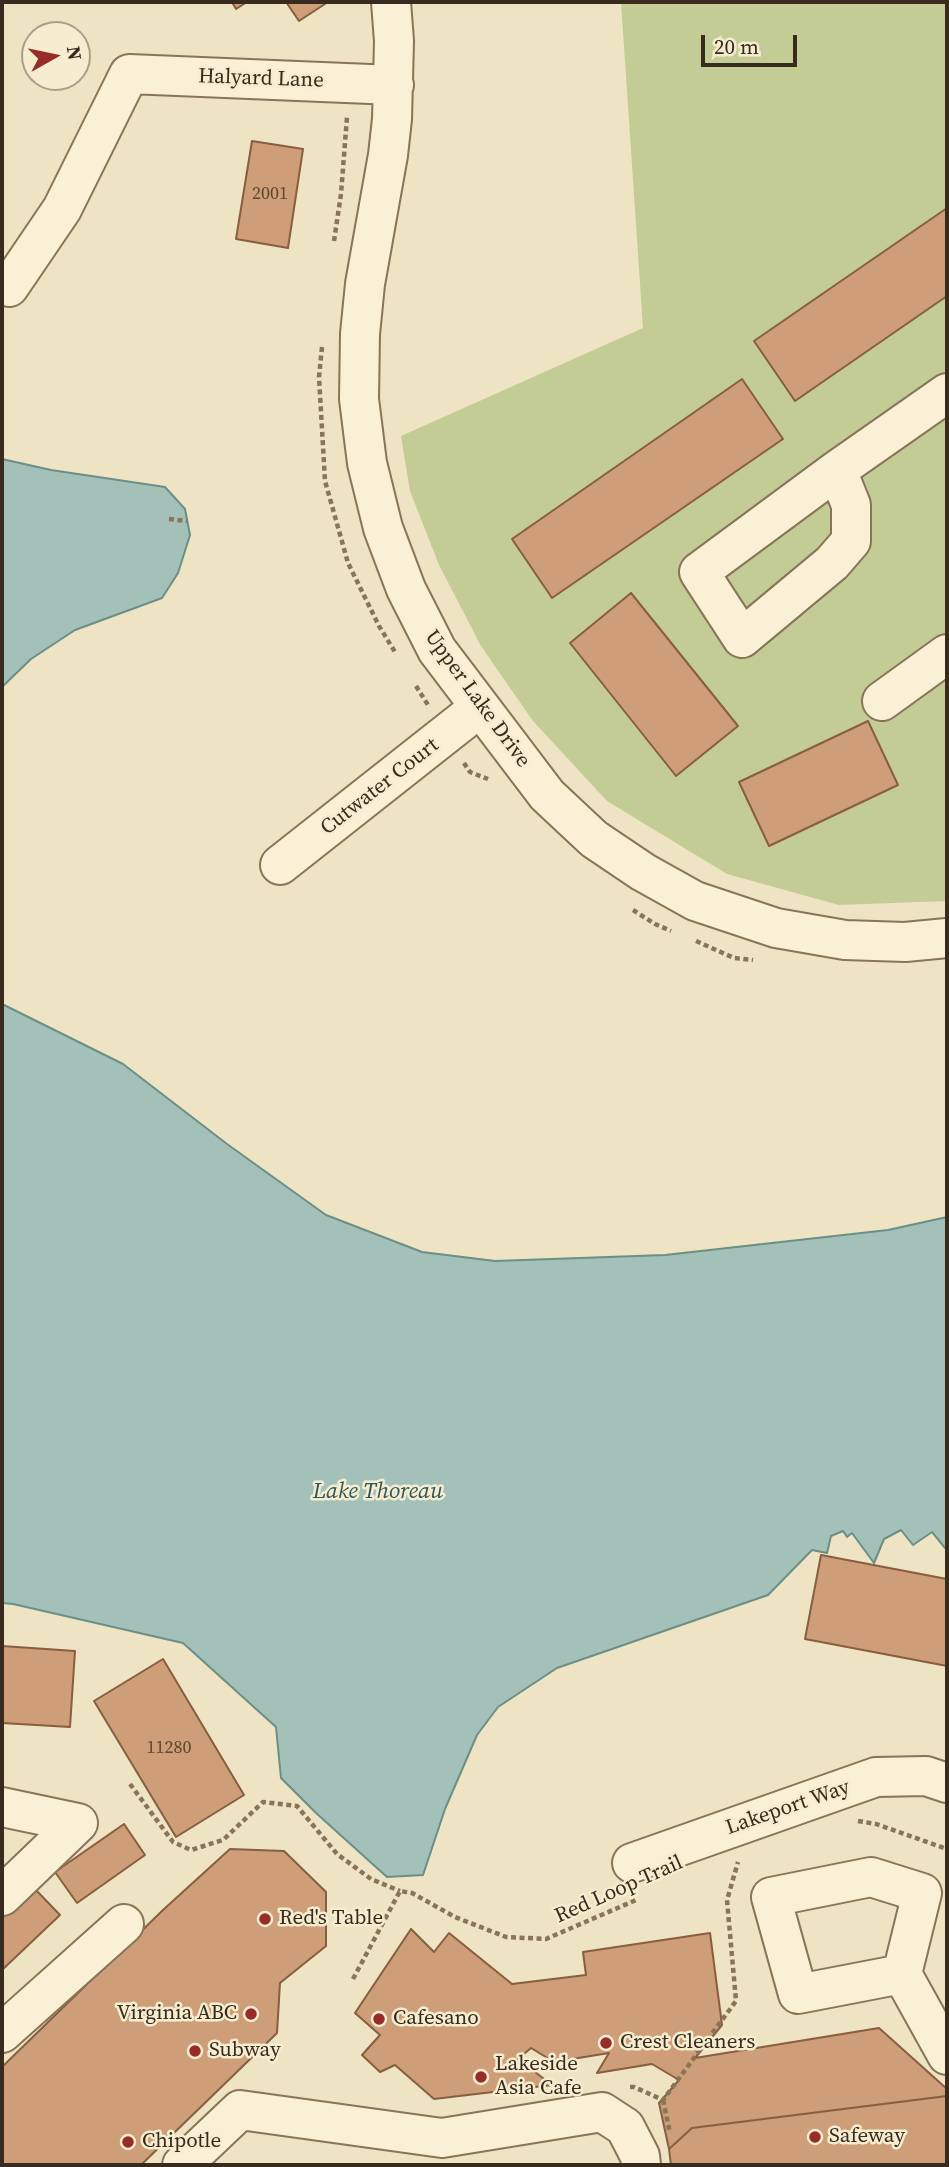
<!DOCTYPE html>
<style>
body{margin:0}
#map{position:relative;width:949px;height:2167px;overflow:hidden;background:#eee3c2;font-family:"Source Serif 4",serif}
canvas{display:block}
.frame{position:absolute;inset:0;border:4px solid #382b1d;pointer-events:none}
.north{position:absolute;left:21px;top:21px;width:70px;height:70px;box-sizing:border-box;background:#f6edd1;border:2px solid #aa9f89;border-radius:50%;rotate:81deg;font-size:19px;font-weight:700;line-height:28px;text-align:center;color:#382b1d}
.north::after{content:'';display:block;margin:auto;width:24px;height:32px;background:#972c29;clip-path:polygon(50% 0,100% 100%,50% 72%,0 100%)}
.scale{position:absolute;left:701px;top:35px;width:96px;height:32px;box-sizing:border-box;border:4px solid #382b1d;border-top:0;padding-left:9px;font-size:21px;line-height:24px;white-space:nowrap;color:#382b1d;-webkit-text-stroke:5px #f6edd1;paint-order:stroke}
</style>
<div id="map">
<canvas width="949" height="2167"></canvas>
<div class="frame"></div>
<div class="north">N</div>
<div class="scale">20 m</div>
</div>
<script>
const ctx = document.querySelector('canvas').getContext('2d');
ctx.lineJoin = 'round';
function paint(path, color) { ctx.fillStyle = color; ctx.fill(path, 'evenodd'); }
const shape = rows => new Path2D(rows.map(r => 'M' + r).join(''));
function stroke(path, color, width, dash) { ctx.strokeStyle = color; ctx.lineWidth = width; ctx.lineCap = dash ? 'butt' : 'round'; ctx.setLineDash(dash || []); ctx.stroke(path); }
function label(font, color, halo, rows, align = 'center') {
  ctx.font = font + ' "Source Serif 4",serif'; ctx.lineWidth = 5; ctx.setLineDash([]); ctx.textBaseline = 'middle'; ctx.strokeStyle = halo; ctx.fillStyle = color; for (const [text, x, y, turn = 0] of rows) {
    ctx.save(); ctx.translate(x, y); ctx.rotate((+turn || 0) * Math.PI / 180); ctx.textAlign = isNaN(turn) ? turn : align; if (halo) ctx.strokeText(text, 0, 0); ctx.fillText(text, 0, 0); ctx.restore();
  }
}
const green = shape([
 [621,2,947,2,947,901,839,905,727,874,607,801,533,721,481,646,439,565,410,491,401,436,643,328]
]);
const water = shape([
 [2,459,51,470,165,487,185,509,190,535,178,573,162,598,75,630,31,659,2,687,2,459],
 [2,1004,123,1064,227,1144,326,1215,422,1252,495,1261,665,1255,888,1230,947,1217,947,1547,945,1548,932,1532,913,1545,901,1530,884,1539,874,1563,852,1533,847,1537,843,1531,831,1536,827,1553,812,1550,768,1595,557,1668,498,1707,477,1735,445,1809,423,1875,387,1877,316,1813,281,1778,276,1727,183,1643,13,1604,2,1603,2,1004]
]);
const building = shape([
 [232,2,247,2,236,9,232,2],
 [286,2,328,2,299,21,286,2],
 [252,141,303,149,288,248,236,239,252,141],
 [947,208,947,296,795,401,754,341,947,208],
 [742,379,783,439,552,598,512,539,742,379],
 [631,593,738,726,676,776,570,643,631,593],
 [868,721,898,785,769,846,739,782,868,721],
 [821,1555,947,1579,947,1666,805,1639,821,1555],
 [2,1646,75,1651,70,1727,2,1723,2,1646],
 [163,1659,244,1795,176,1837,94,1701,163,1659],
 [124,1824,145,1855,77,1903,55,1872,124,1824],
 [230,1849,284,1851,326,1892,326,1946,280,1983,277,2033,141,2165,2,2165,2,2067,163,1910,230,1849],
 [34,1888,60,1915,2,1970,2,1918,34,1888],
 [411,1929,434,1952,449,1933,512,1984,586,1975,583,1952,710,1933,722,2025,695,2058,879,2028,947,2089,947,2096,692,2128,669,2149,659,2103,679,2080,652,2064,597,2073,609,2053,554,2062,531,2048,518,2059,552,2085,434,2099,395,2065,380,2072,362,2055,380,2035,355,2013,411,1929],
 [947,2096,947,2165,671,2165,669,2149,692,2128,947,2096]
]);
const path = shape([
 [334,241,341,194,347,117],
 [322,347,319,377,325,481,348,563,379,626,395,652],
 [169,519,187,521],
 [416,686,428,705],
 [464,763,470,772,488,779],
 [633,910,655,924,671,931],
 [696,941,734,958,753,960],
 [130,1784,173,1842,191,1850,223,1840,263,1802,297,1806,337,1854,371,1879,400,1891],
 [858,1821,876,1824,947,1849],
 [353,1979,400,1891,412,1893,455,1917,506,1937,546,1939,636,1900],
 [630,2087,634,2087,663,2100,736,2001,727,1900,738,1862],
 [663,2100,670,2133]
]);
const minor = shape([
 [391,2,394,41,392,119,388,155,365,284,360,334,359,399,367,463,383,528,406,589,437,650,547,795,594,839,643,872,695,901,776,928,845,940,905,942,947,938],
 [9,287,62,209,129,74,394,85],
 [837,470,851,505,851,541,832,563,742,638,699,572,837,470,947,393],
 [882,701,947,654],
 [280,865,479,708],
 [2,1807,78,1823,2,1896],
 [632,1863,876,1777,926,1776,947,1783],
 [902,1974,798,1994,771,1897,871,1877,922,1893,902,1974,947,2055],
 [2,2033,124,1924],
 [182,2165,240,2110,442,2138,602,2112,625,2127,640,2156,641,2165]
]);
const markers = [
 [265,1919,7,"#972c29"],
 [251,2014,7,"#972c29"],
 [379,2019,7,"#972c29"],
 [606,2043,7,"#972c29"],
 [195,2051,7,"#972c29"],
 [481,2077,7,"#972c29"],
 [815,2137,7,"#972c29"],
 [128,2142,7,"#972c29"]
];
const numberNames = [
 ["2001",270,194],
 ["11280",169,1748]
];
const streetNames = [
 ["Halyard Lane",261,79,2],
 ["Upper Lake Drive",477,699,54],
 ["Cutwater Court",380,787,-38],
 ["Lakeport Way",788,1808,-19],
 ["Red Loop Trail",619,1890,-24]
];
const poiNames = [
 ["Red's Table",279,1919],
 ["Virginia ABC",237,2014,"right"],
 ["Cafesano",393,2019],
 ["Crest Cleaners",620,2043],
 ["Subway",209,2051],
 ["Lakeside",495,2065],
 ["Asia Cafe",495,2089],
 ["Safeway",829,2137],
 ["Chipotle",142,2142]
];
const waterNames = [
 ["Lake Thoreau",378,1492]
];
paint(green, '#c4cc96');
paint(water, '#a4c1b9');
stroke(water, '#6b8f87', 2);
paint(building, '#cd9e77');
stroke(building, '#875e3f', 2);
stroke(minor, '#887459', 42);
stroke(path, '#887459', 4.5, [5, 3.5]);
stroke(minor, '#f9f0d5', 38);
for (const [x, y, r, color] of markers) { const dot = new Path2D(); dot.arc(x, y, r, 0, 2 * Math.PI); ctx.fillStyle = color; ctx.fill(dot); stroke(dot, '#f6edd1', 2.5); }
label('18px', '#5d4834', null, numberNames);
label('21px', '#382b1d', '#f6edd1', streetNames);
label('21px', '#382b1d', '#f6edd1', poiNames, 'left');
label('italic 23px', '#2c5857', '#f6edd1', waterNames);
</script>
